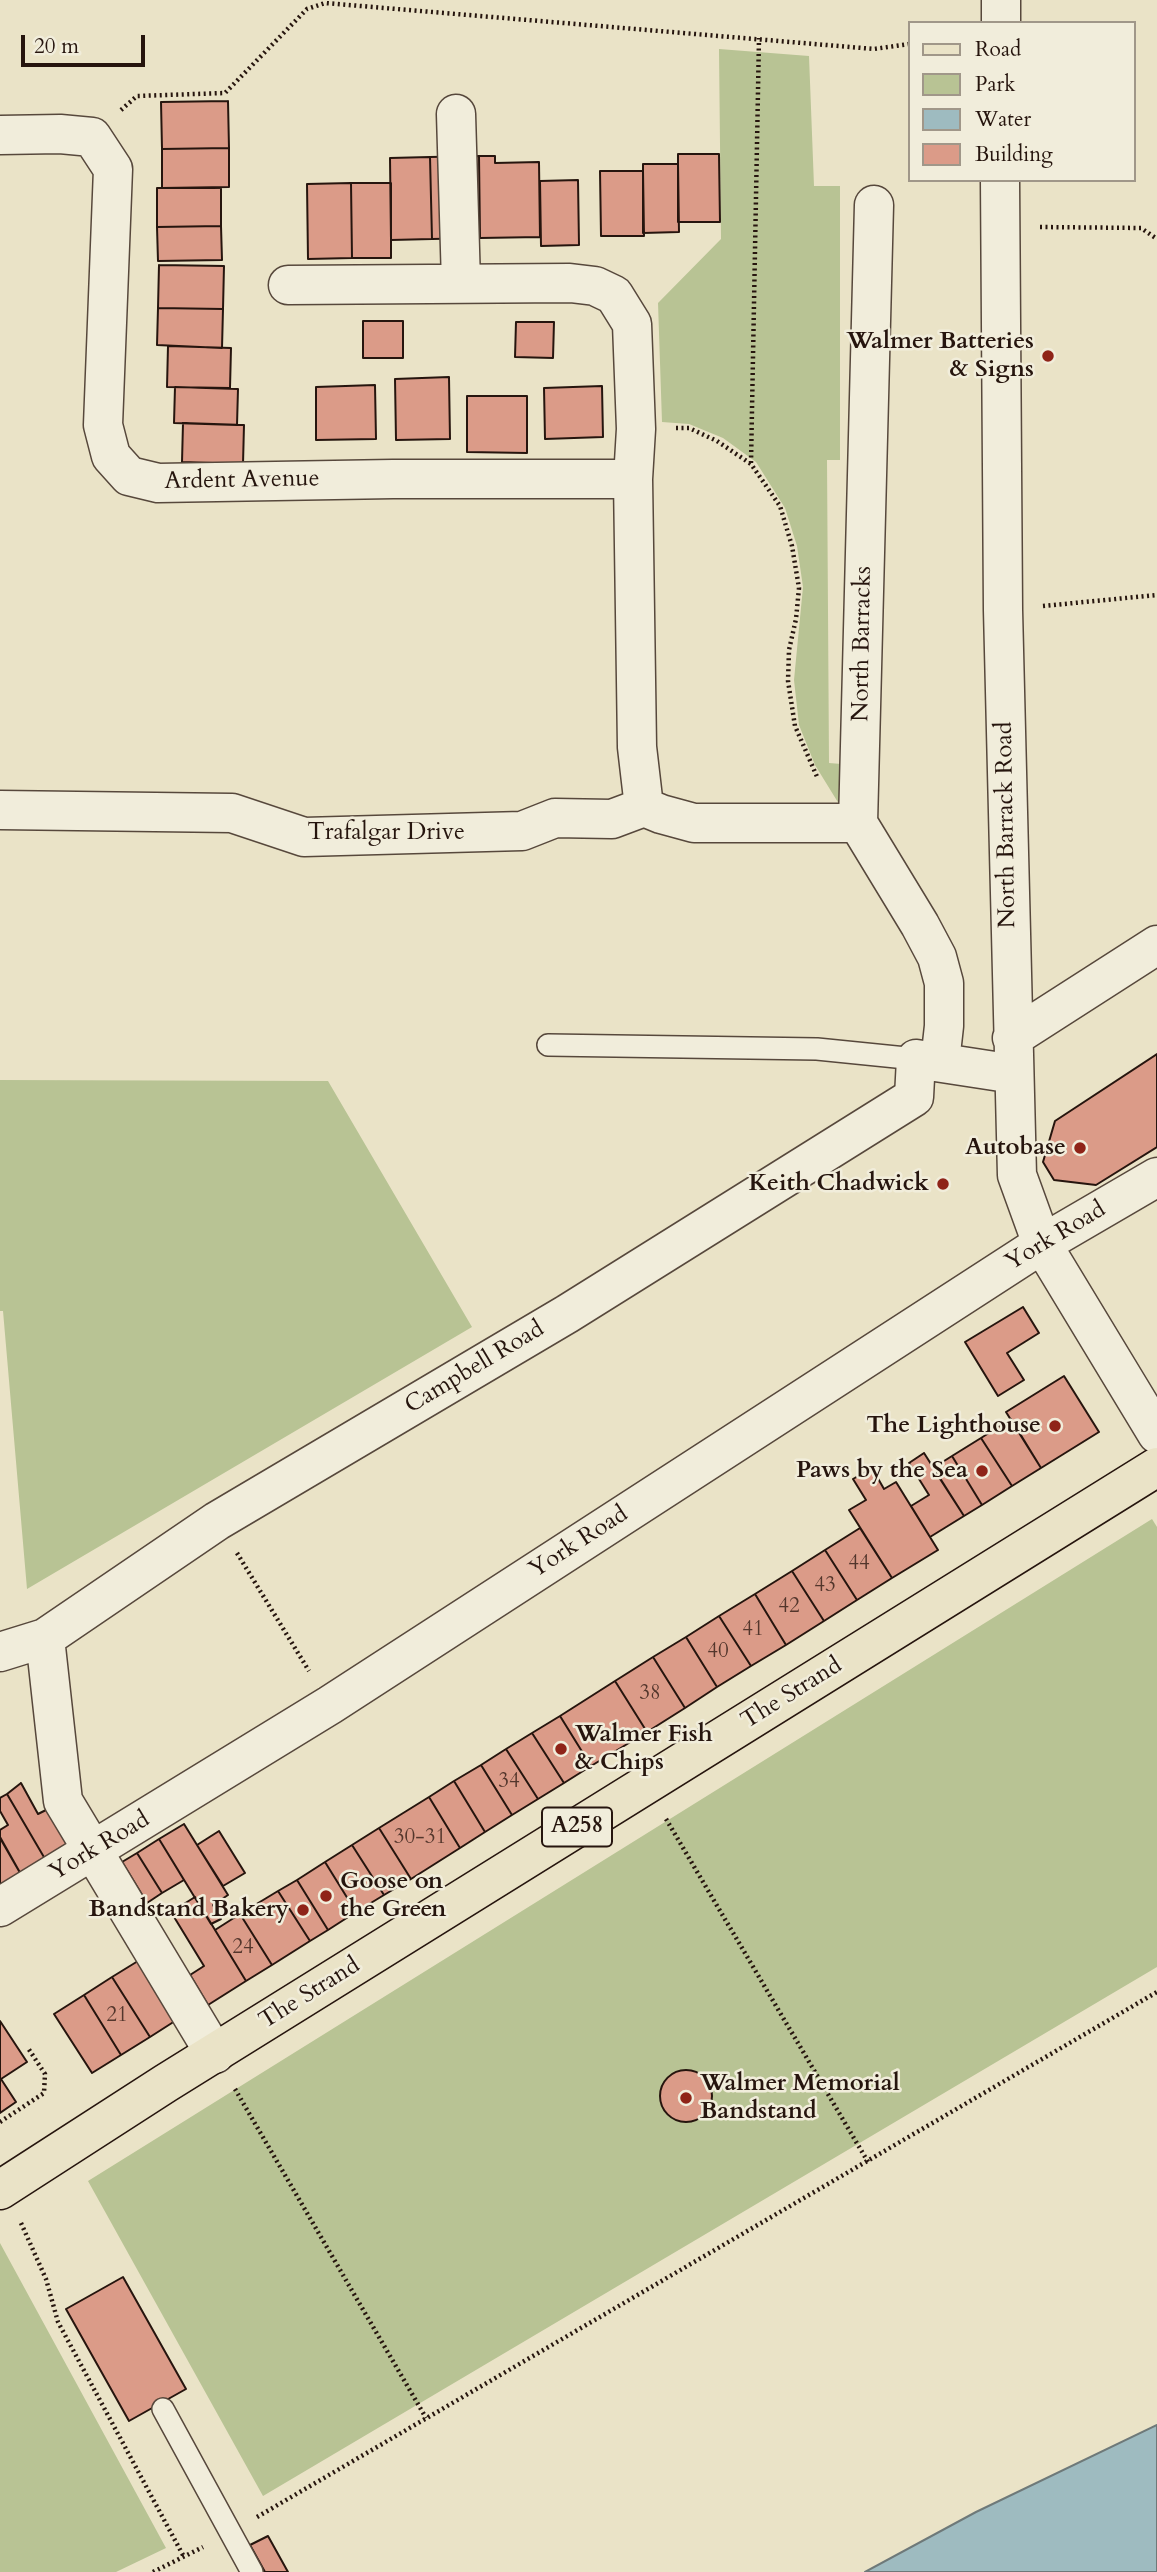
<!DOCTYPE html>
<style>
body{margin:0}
#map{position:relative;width:1157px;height:2572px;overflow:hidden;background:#eae3c7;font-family:Cardo,serif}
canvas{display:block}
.legend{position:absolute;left:908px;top:21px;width:228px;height:161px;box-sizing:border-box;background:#f1eddb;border:2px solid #a09789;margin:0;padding:9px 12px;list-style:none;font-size:21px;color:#26150e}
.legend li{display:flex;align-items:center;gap:14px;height:35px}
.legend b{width:35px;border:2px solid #a09789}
.scale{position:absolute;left:21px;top:35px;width:124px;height:32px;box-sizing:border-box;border:4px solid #26150e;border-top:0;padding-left:9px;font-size:21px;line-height:24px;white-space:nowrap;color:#26150e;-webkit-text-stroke:5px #f1eddb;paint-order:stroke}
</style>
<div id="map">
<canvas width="1157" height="2572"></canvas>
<ul class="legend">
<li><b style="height:9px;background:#eae3c7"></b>Road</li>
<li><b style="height:19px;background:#b8c394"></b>Park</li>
<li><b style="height:19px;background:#9ebbc0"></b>Water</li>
<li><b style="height:19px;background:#db9b88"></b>Building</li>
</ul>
<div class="scale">20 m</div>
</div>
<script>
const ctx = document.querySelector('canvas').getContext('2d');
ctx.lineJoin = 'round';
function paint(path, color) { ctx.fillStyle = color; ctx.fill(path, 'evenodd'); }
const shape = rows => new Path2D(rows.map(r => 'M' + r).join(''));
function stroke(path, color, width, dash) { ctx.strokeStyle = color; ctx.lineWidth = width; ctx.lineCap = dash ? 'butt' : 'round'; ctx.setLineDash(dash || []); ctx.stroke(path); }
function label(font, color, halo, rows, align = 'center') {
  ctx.font = font + ' Cardo,serif'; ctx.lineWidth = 5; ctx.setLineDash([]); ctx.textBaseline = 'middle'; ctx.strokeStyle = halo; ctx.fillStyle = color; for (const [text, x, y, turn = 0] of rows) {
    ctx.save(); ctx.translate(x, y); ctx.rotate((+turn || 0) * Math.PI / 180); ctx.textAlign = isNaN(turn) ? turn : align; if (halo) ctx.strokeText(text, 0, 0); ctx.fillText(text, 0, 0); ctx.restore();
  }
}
const green = shape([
 [719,49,809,56,814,186,840,186,840,460,827,460,829,763,854,765,847,798,839,804,815,765,799,725,794,680,803,587,797,546,785,508,756,462,723,438,689,424,662,422,658,303,721,239],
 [0,1080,328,1081,472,1327,27,1589,3,1311,0,1311],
 [1152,1519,1157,1527,1157,1967,263,2496,88,2181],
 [0,2243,166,2548,116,2572,0,2572]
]);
const water = shape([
 [1157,2425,1157,2572,865,2572,976,2512,1157,2425]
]);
const building = shape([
 [228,101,229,148,162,149,161,102,228,101],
 [229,148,229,187,162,188,162,149,229,148],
 [678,154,719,154,720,222,678,222,678,154],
 [479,156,480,238,432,239,430,157,479,156],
 [479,156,495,156,495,163,539,162,540,237,480,238,479,156],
 [430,157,432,239,391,240,390,158,430,157],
 [643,164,678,164,679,232,643,233,643,164],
 [600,171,643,171,644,236,601,236,600,171],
 [578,180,579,245,541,246,540,181,578,180],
 [351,183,391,183,391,258,352,258,351,183],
 [351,183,352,258,308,259,307,184,351,183],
 [157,188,221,188,221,226,157,227,157,188],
 [221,226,222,260,158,261,157,227,221,226],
 [159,265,224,266,223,309,158,308,159,265],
 [158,308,223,309,222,348,157,345,158,308],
 [363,321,403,321,403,358,363,358,363,321],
 [516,322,554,322,553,358,515,357,516,322],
 [168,346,231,348,230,388,167,387,168,346],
 [449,377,450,439,396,440,395,379,449,377],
 [375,385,376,439,316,440,316,387,375,385],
 [602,386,603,437,545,439,544,388,602,386],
 [175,387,238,389,237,425,174,423,175,387],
 [467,396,527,396,527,453,467,452,467,396],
 [183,423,244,425,243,464,182,462,183,423],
 [1157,1054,1157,1147,1096,1185,1054,1180,1043,1162,1055,1121,1157,1054],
 [1023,1307,1039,1333,1007,1353,1024,1380,998,1396,965,1342,1023,1307],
 [1064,1376,1099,1432,1041,1468,1006,1412,1064,1376],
 [1011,1419,1041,1468,1012,1486,981,1438,1011,1419],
 [981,1438,1012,1486,982,1505,952,1456,981,1438],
 [924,1453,964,1516,930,1537,911,1506,929,1495,909,1463,924,1453],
 [952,1456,982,1505,964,1516,933,1468,952,1456],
 [872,1468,884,1489,896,1482,938,1550,892,1578,849,1510,866,1500,853,1479,872,1468],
 [860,1528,892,1578,857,1600,825,1550,860,1528],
 [825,1550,857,1600,824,1621,792,1571,825,1550],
 [792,1571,824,1621,786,1645,755,1594,792,1571],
 [755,1594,786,1645,751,1666,719,1616,755,1594],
 [719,1616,751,1666,717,1687,686,1637,719,1616],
 [686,1637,717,1687,685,1708,653,1657,686,1637],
 [653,1657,685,1708,647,1732,615,1681,653,1657],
 [615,1681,647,1732,591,1766,560,1716,615,1681],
 [560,1716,591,1766,564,1783,532,1733,560,1716],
 [532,1733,564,1783,538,1799,506,1749,532,1733],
 [506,1749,538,1799,512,1815,481,1765,506,1749],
 [481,1765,512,1815,485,1832,454,1781,481,1765],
 [454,1781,485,1832,460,1848,429,1797,454,1781],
 [21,1783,38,1814,48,1809,71,1851,48,1864,7,1794,21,1783],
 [7,1794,48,1864,23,1878,0,1838,0,1830,8,1825,0,1811,0,1798,7,1794],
 [429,1797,460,1848,411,1879,379,1828,429,1797],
 [184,1824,228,1895,213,1905,221,1919,211,1924,159,1839,184,1824],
 [379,1828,411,1879,384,1895,352,1845,379,1828],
 [219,1831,245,1873,223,1886,197,1845,219,1831],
 [0,1837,23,1878,0,1890,0,1837],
 [159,1839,184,1880,162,1893,137,1853,159,1839],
 [352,1845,384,1895,356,1912,325,1862,352,1845],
 [137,1853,162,1893,147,1903,122,1862,137,1853],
 [325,1862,356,1912,328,1930,297,1880,325,1862],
 [297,1880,328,1930,310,1941,278,1891,297,1880],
 [278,1891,310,1941,272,1965,240,1914,278,1891],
 [195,1897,246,1981,208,2005,190,1975,204,1966,171,1912,195,1897],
 [240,1914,272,1965,246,1981,215,1930,240,1914],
 [138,1961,175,2021,150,2037,112,1977,138,1961],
 [112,1977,150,2037,121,2055,84,1995,112,1977],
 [84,1995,121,2055,92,2073,54,2014,84,1995],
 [0,2021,27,2062,1,2079,16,2102,0,2113,0,2021],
 '660 2096a26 26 0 1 1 52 0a26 26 0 1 1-52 0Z',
 [123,2277,186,2389,129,2421,66,2309,123,2277],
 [268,2536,288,2572,265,2572,250,2545,268,2536]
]);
const path = shape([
 [121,110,137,96,225,93,307,9,325,3,874,49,910,44],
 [1040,227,1141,228,1157,239],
 [676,428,689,428,717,441,751,464,780,506,792,546,799,588,796,619,789,650,788,681,795,726,818,779],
 [751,463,759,38],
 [1043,606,1157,595],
 [237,1553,309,1671],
 [666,1819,868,2162],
 [235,2089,426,2418],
 [0,2122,44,2093,45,2074,28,2048],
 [21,2223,46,2279,58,2322,184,2557],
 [257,2517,1157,1992],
 [153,2572,203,2547]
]);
const lane = shape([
 [548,1045,817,1049,916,1059],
 [163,2409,252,2572]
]);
const street = shape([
 [1001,23,1001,0],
 [456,114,461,283],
 [0,135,60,134,92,137,113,169,103,425,111,456,129,476,158,483,393,479,633,479],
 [1000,180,1003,610,1017,1175,1042,1244,1157,1434],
 [874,205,858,823,920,925,937,957,944,983,944,1026,940,1062],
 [288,285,570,283,595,286,614,295,632,324,636,429,633,479,637,747,644,807,661,814,694,823,858,823],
 [0,810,232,813,304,837,522,831,555,818,612,819,644,807],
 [1012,1038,1157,945],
 [45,1638,63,1801,215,2054],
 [0,1652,45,1638,217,1521,567,1314,914,1097,916,1059,1014,1074],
 [0,1907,330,1705,1042,1244,1157,1177]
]);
const primary = shape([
 [0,2190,166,2083,1157,1467]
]);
const markers = [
 [1048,356,7,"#8f2418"],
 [1080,1148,7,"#8f2418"],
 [943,1184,7,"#8f2418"],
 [1055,1426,7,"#8f2418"],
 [982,1471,7,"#8f2418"],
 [561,1749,7,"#8f2418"],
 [326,1896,7,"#8f2418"],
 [303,1910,7,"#8f2418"],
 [686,2098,7,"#8f2418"]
];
const numberNames = [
 ["44",859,1564],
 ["43",825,1586],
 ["42",789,1607],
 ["41",753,1630],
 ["40",718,1652],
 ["38",650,1694],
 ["34",509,1782],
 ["30-31",420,1838],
 ["24",243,1948],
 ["21",117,2016]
];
const shields = [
 [577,1827,70]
];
const shieldNames = [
 ["A258",577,1827]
];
const poiNames = [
 ["Walmer Batteries",1034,342],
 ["& Signs",1034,370],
 ["Autobase",1066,1148],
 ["Keith Chadwick",929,1184],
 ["The Lighthouse",1041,1426],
 ["Paws by the Sea",968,1471],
 ["Walmer Fish",575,1735,"left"],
 ["& Chips",575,1763,"left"],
 ["Goose on",340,1882,"left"],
 ["the Green",340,1910,"left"],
 ["Bandstand Bakery",289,1910],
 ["Walmer Memorial",700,2084,"left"],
 ["Bandstand",700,2112,"left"]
];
const streetNames = [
 ["Ardent Avenue",242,481,-1],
 ["North Barracks",863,644,-89],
 ["North Barrack Road",1007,825,-91],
 ["Trafalgar Drive",386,833],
 ["York Road",1056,1237,-31],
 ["Campbell Road",475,1368,-31],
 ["York Road",579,1543,-33],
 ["The Strand",792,1694,-32],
 ["York Road",100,1847,-31],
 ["The Strand",310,1994,-32]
];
paint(green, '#b8c394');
paint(water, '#9ebbc0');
stroke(water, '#6e7979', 2);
paint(building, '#db9b88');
stroke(building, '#26150e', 2);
stroke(lane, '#57483c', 24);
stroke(street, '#57483c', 41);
stroke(primary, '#26150e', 41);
stroke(path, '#26150e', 4.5, [2, 3.5]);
stroke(lane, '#f1eddb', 21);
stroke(street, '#f1eddb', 38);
stroke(primary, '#eae3c7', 38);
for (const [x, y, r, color] of markers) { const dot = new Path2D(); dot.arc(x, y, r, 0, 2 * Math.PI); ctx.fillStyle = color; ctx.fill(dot); stroke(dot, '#f1eddb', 2.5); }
label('21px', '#53362c', null, numberNames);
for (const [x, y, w] of shields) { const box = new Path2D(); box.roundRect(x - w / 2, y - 19.5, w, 39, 5); ctx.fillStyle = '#f1eddb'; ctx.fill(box); stroke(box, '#26150e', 2); }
label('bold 23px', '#26150e', null, shieldNames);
label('bold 24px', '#26150e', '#f1eddb', poiNames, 'right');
label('24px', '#26150e', '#f1eddb', streetNames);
</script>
